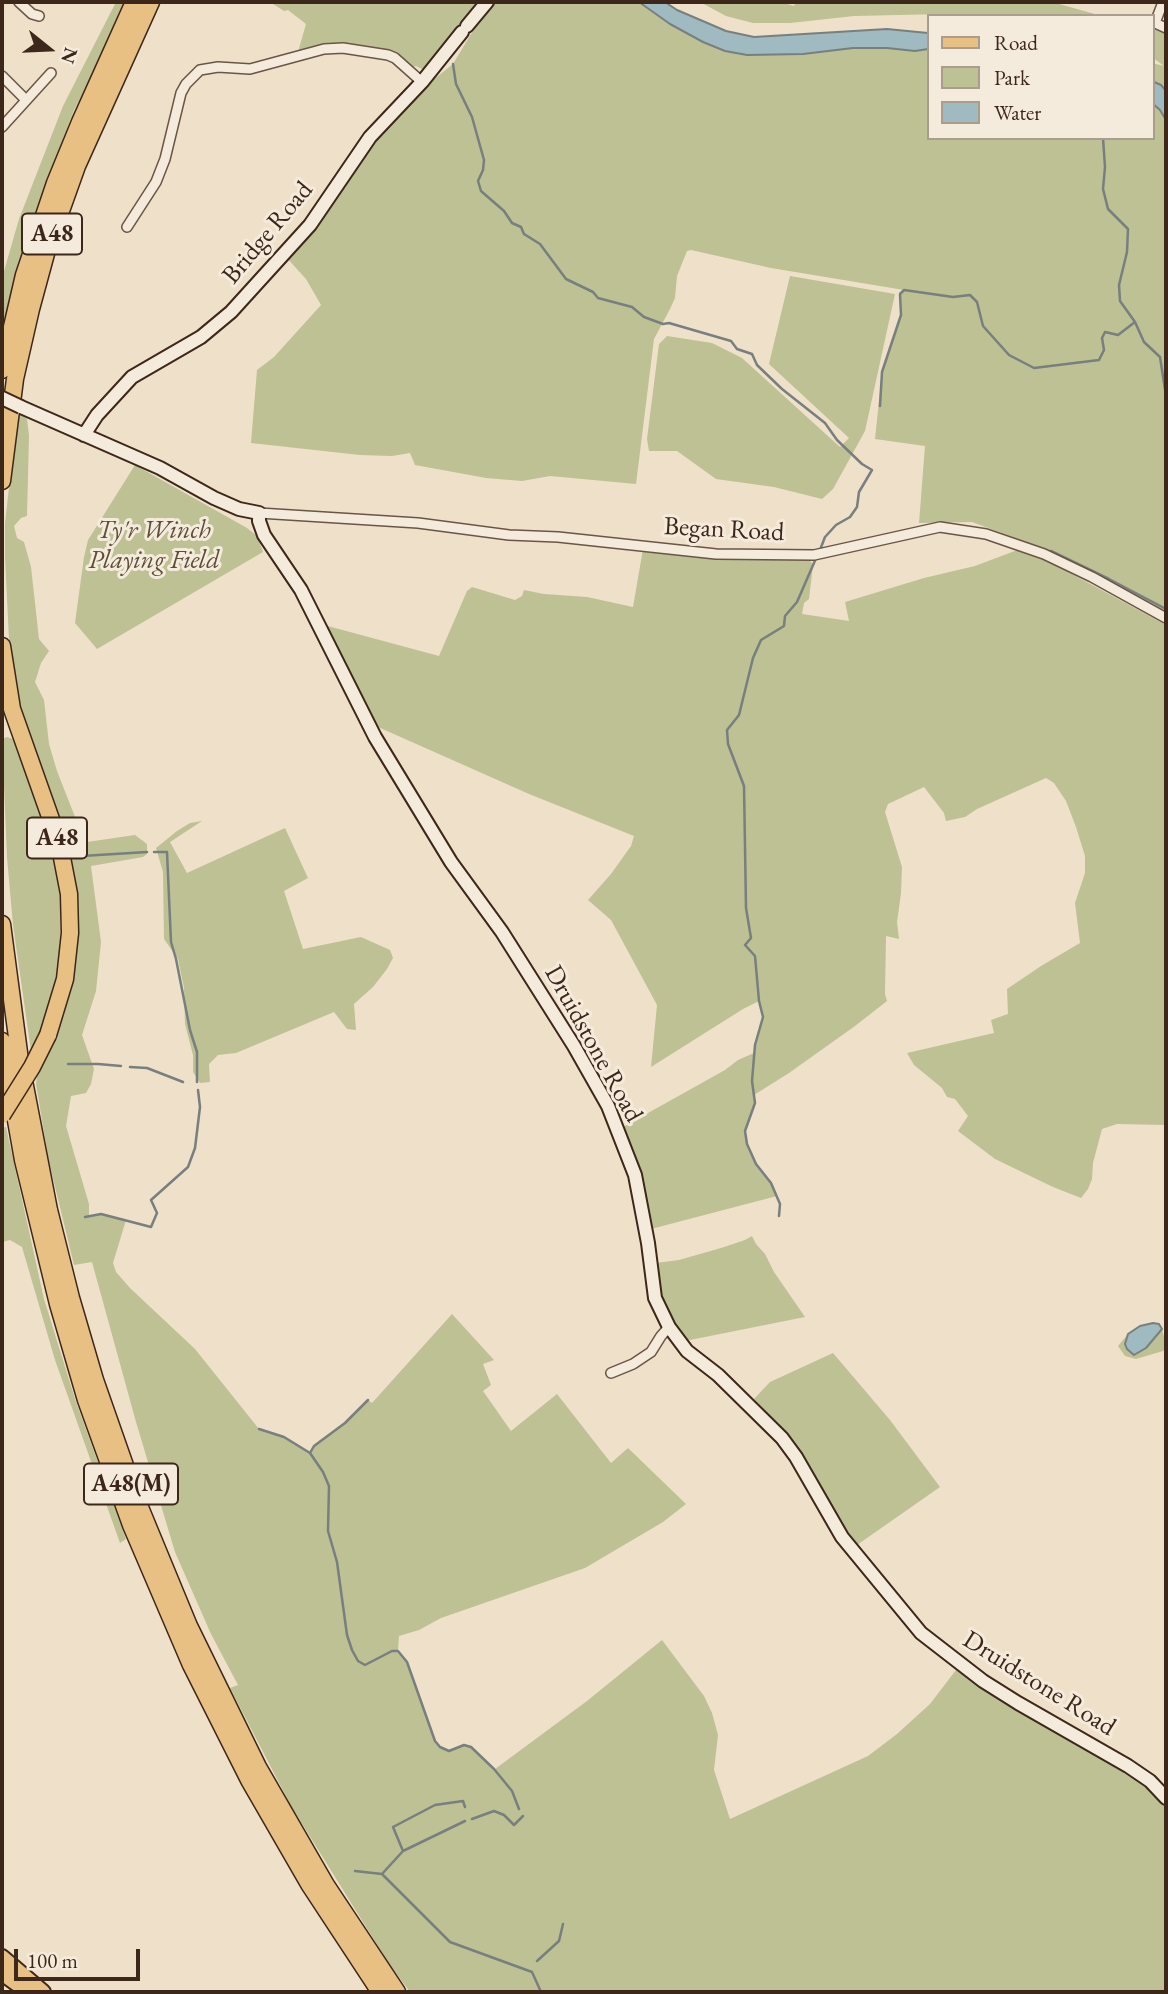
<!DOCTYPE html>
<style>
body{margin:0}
#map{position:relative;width:1168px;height:1994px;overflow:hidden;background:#efe0c9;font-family:"EB Garamond",serif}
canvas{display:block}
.frame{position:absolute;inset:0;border:4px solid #3d271a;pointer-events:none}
.legend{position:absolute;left:927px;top:14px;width:228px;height:126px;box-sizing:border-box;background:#f5ebdc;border:2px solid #ab9d8e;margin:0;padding:9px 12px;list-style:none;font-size:21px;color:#3d271a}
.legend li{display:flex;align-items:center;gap:14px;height:35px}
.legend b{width:35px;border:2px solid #ab9d8e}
.north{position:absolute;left:14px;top:14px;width:70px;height:70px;-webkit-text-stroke:5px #f5ebdc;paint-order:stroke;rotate:108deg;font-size:19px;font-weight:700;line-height:28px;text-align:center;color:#3d271a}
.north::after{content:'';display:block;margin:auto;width:24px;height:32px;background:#3d271a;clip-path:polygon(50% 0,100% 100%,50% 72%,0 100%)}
.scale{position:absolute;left:14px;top:1949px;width:126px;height:32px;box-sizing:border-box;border:4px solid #3d271a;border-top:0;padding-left:9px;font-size:21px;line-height:24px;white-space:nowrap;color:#3d271a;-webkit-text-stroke:5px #f5ebdc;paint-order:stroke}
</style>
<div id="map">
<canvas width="1168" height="1994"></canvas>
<div class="frame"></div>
<ul class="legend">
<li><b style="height:9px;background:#e8c084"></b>Road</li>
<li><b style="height:19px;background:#bdc194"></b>Park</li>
<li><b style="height:19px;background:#a0bac2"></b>Water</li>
</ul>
<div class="north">N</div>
<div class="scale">100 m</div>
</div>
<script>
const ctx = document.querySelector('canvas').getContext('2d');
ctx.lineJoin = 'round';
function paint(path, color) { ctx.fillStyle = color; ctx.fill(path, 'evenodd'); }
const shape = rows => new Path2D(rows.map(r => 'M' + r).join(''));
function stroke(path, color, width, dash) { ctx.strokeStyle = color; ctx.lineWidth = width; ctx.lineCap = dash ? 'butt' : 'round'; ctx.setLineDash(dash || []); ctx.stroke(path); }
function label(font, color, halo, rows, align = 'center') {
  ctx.font = font + ' "EB Garamond",serif'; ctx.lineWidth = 6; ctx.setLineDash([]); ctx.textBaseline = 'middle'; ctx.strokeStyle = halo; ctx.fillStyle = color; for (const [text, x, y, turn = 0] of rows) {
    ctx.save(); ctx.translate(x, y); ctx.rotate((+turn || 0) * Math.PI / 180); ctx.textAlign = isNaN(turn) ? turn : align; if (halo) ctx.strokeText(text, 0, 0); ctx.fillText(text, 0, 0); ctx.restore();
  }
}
const green = shape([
 [116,2,127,2,110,41,74,110,24,244,2,338,2,278,19,219,63,106],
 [270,2,478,2,425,69,422,69,416,66,413,67,396,54,388,50,360,45,333,44,298,52,306,24,288,10,284,11],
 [494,2,639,2,670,24,703,42,725,51,747,55,803,54,853,48,887,48,915,51,928,49,928,138,1152,138,1152,103,1160,110,1166,120,1166,613,1109,579,1051,551,972,522,919,523,925,446,875,439,882,372,901,315,900,294,904,290,771,268,691,250,687,251,677,276,675,298,670,309,654,339,636,484,550,476,522,481,486,478,415,465,410,453,392,456,360,455,251,443,257,370,274,357,321,305,306,279,286,257,359,157,423,88,453,64,480,19],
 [700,2,781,2,794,6,796,2,1052,2,1102,16,943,14,854,16,790,23,753,23,726,16],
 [1152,29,1166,34,1166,91,1161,85,1152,81,1152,63,1164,66,1152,57],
 [790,276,895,294,865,431,833,489,822,499,774,487,716,479,677,451,649,451,647,439,659,344,667,336,712,343,742,358,840,447,849,438,769,364],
 [22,414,27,419,29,435,27,516,21,518,14,526,17,538,24,542,31,567,39,639,49,651,41,663,35,682,44,700,49,744,57,771,77,822,87,842,135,835,147,844,147,854,143,857,91,866,101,942,96,991,82,1035,94,1069,91,1084,86,1093,71,1096,66,1126,89,1204,89,1216,101,1214,126,1220,113,1263,116,1272,130,1288,195,1349,259,1429,284,1437,310,1453,314,1446,345,1423,368,1400,372,1403,452,1314,494,1360,483,1364,491,1385,483,1391,511,1431,557,1394,611,1463,628,1448,686,1504,663,1522,585,1568,441,1618,419,1630,399,1636,398,1651,407,1662,435,1741,440,1747,449,1751,464,1745,471,1747,495,1769,587,1701,662,1640,704,1696,712,1713,718,1735,714,1770,730,1819,868,1756,897,1734,930,1704,956,1670,993,1695,1147,1784,1166,1805,1166,1992,410,1992,389,1964,291,1806,230,1688,238,1685,211,1634,175,1552,136,1422,92,1262,74,1265,49,1162,36,1084,38,1068,77,934,17,703,10,660,5,557,5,523,17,417],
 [135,465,247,528,257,536,263,552,97,649,75,623,84,557,88,540],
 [643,549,809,559,813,565,809,599,804,603,802,614,849,621,845,602,924,578,975,566,1020,549,1057,566,1166,625,1166,1125,1117,1124,1102,1129,1093,1163,1092,1179,1088,1189,1081,1198,1053,1187,995,1159,958,1131,968,1116,955,1099,947,1097,942,1088,914,1065,907,1053,994,1033,991,1020,1008,1014,1007,989,1041,966,1080,943,1075,903,1085,873,1085,856,1076,827,1066,801,1054,783,1046,778,977,809,965,817,946,821,944,813,924,787,888,804,885,812,902,867,901,893,897,922,899,939,886,936,885,994,887,1001,855,1026,789,1073,754,1095,755,1103,745,1131,747,1144,756,1164,771,1183,777,1196,651,1229,637,1169,623,1127,725,1070,738,1060,754,1053,763,1017,759,1001,743,1009,651,1067,657,1005,611,920,588,900,611,874,631,846,634,836,529,794,378,727,324,625,439,656,467,591,472,587,515,600,522,596,524,590,544,594,587,597,633,607],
 [7,737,13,739,44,822,57,869,60,891,61,948,57,974,50,1004,43,1027,31,1051,13,925,7,857,2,739],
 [202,821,170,842,187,873,285,828,308,878,284,891,303,949,361,937,390,950,393,958,387,969,373,987,354,1004,356,1030,347,1029,334,1012,236,1053,218,1055,209,1064,210,1082,200,1083,193,1072,193,1055,185,1024,184,988,178,959,164,939,163,872,156,848,177,831,190,823],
 [6,1127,44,1299,76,1402,126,1539,120,1543,55,1360,22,1247,10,1240,2,1242,2,1128],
 [752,1236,756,1244,765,1254,774,1272,805,1317,685,1341,672,1325,659,1298,656,1263,679,1260,721,1248,745,1240],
 [1162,1329,1166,1345,1166,1349,1163,1351,1136,1359,1125,1356,1118,1346,1128,1334,1125,1344,1153,1341],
 [833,1353,890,1420,940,1487,857,1545,846,1537,782,1432,754,1399,770,1382]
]);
const water = shape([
 [639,2,665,2,677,10,726,31,754,37,887,29,928,33,928,49,915,51,887,48,853,48,803,54,747,55,725,51,703,42,670,24,639,2],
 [1152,81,1161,85,1166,91,1166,120,1160,110,1152,103,1152,81],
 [1153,1323,1159,1324,1162,1329,1146,1348,1134,1355,1127,1349,1125,1344,1128,1334,1140,1326,1153,1323]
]);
const stream = shape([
 [453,64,456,84,472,117,484,160,483,170,478,181,481,191,504,211,512,223,521,227,524,234,540,244,566,279,593,292,598,298,632,307,644,317,663,324,669,323,731,341,737,349,752,354,757,365,782,389,825,423,837,440,862,464,872,470,859,492,857,507,850,517,836,525,825,537,820,550],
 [1103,138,1105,167,1103,189,1108,209,1128,229,1127,252,1119,285,1120,301,1135,322,1144,342,1160,357,1166,396],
 [880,406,882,372,901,315,900,294,904,290,953,297,970,295,977,302,983,326,1009,355,1034,368,1099,360,1104,350,1102,338,1105,332,1118,335,1135,322],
 [1051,551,1109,579,1166,609],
 [154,852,167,852,171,942,176,959,190,1030,197,1052,197,1082],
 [82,856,147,852],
 [68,1064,98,1064,121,1066],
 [130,1067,147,1068,183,1082],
 [779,1216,780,1204,771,1183,756,1164,747,1144,745,1131,755,1103,752,1081,755,1045,763,1017,759,1001,755,956,745,945,751,938,746,908,744,786,728,744,727,730,739,715,753,658,761,640,784,626,785,616,797,602,817,556],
 [85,1217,101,1214,151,1227,157,1213,151,1200,188,1167,195,1148,200,1107,198,1090],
 [259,1429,284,1437,310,1453,323,1472,329,1486,328,1531,337,1562,347,1635,352,1650,358,1661,365,1665,392,1651,398,1651,407,1662,435,1741,440,1747,449,1751,464,1745,471,1747,494,1769,512,1791,519,1809],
 [310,1453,314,1446,345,1423,368,1400],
 [472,1819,494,1811,504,1815,514,1825,523,1816],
 [403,1851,393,1827,435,1805,463,1801,465,1807],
 [355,1871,382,1874,450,1942,532,1972,541,1992],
 [382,1874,403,1851,465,1821],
 [537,1961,559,1941,563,1924]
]);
const street = shape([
 [19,2,32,14,39,16],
 [1163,2,1155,23,1166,28],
 [2,76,26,100],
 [2,127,51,73],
 [127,227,156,182,165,159,181,93,186,84,200,70,218,67,250,69,324,49,343,48,388,55,395,58,422,82],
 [259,513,418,523,509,535,558,537,716,554,814,555,940,527,986,534,1044,554,1092,577,1166,618],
 [611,1373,633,1364,651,1352,661,1336,669,1327]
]);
const secondary = shape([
 [467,26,487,2],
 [21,407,160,468,214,498,239,509,259,513,259,521,264,535,301,590,375,737,451,862,502,932,574,1046,608,1106,635,1175,648,1243,655,1298,669,1327,687,1351,718,1375,782,1438,796,1457,842,1537,921,1633,983,1681,1018,1703,1128,1766,1150,1781,1166,1798],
 [84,435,97,415,132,377,201,337,231,312,310,225,370,137,422,82,462,32]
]);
const primary = shape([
 [2,1957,43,1992],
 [2,1973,28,1992]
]);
const highway = shape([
 [2,370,24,275,55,183,80,122,134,2],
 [2,481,15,379,31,309,47,250,77,166,151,2],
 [2,646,12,709,59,842,69,894,70,933,65,979,48,1035],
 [2,924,20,1060,49,1210,71,1298,95,1380,137,1500,189,1626,258,1767,326,1885,397,1992],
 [2,1041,23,1160,58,1304,86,1400,131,1525,191,1665,249,1780,309,1884,380,1992]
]);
const secondaryBridge = shape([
 [2,398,21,407]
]);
const highwayBridge = shape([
 [2,1115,32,1067,48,1035]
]);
const shields = [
 [52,234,60],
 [57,838,60],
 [131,1484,94]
];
const shieldNames = [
 ["A48",52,234],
 ["A48",57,838],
 ["A48(M)",131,1484]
];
const streetNames = [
 ["Bridge Road",268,233,-50],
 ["Began Road",724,530,3],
 ["Druidstone Road",593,1044,61],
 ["Druidstone Road",1039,1684,32]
];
const parkNames = [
 ["Ty'r Winch",154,531],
 ["Playing Field",154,561]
];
paint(green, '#bdc194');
paint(water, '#a0bac2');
stroke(water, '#787f7f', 2);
stroke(stream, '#787f7f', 2.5);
stroke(street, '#6a5546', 12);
stroke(secondary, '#3d271a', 16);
stroke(primary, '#3d271a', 18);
stroke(highway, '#3d271a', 19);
stroke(street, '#f5ebdc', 9);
stroke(secondary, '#f5ebdc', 12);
stroke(primary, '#e8c084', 14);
stroke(highway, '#e8c084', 16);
stroke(secondaryBridge, '#3d271a', 16, []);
stroke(highwayBridge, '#3d271a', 19, []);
stroke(secondaryBridge, '#f5ebdc', 12);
stroke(highwayBridge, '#e8c084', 16);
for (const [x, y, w] of shields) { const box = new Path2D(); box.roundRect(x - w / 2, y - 20.5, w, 41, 5); ctx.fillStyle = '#f5ebdc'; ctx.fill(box); stroke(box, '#3d271a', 2); }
label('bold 24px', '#3d271a', null, shieldNames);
label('26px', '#3d271a', '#f5ebdc', streetNames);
label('italic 26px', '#5d4e38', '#f5ebdc', parkNames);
</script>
